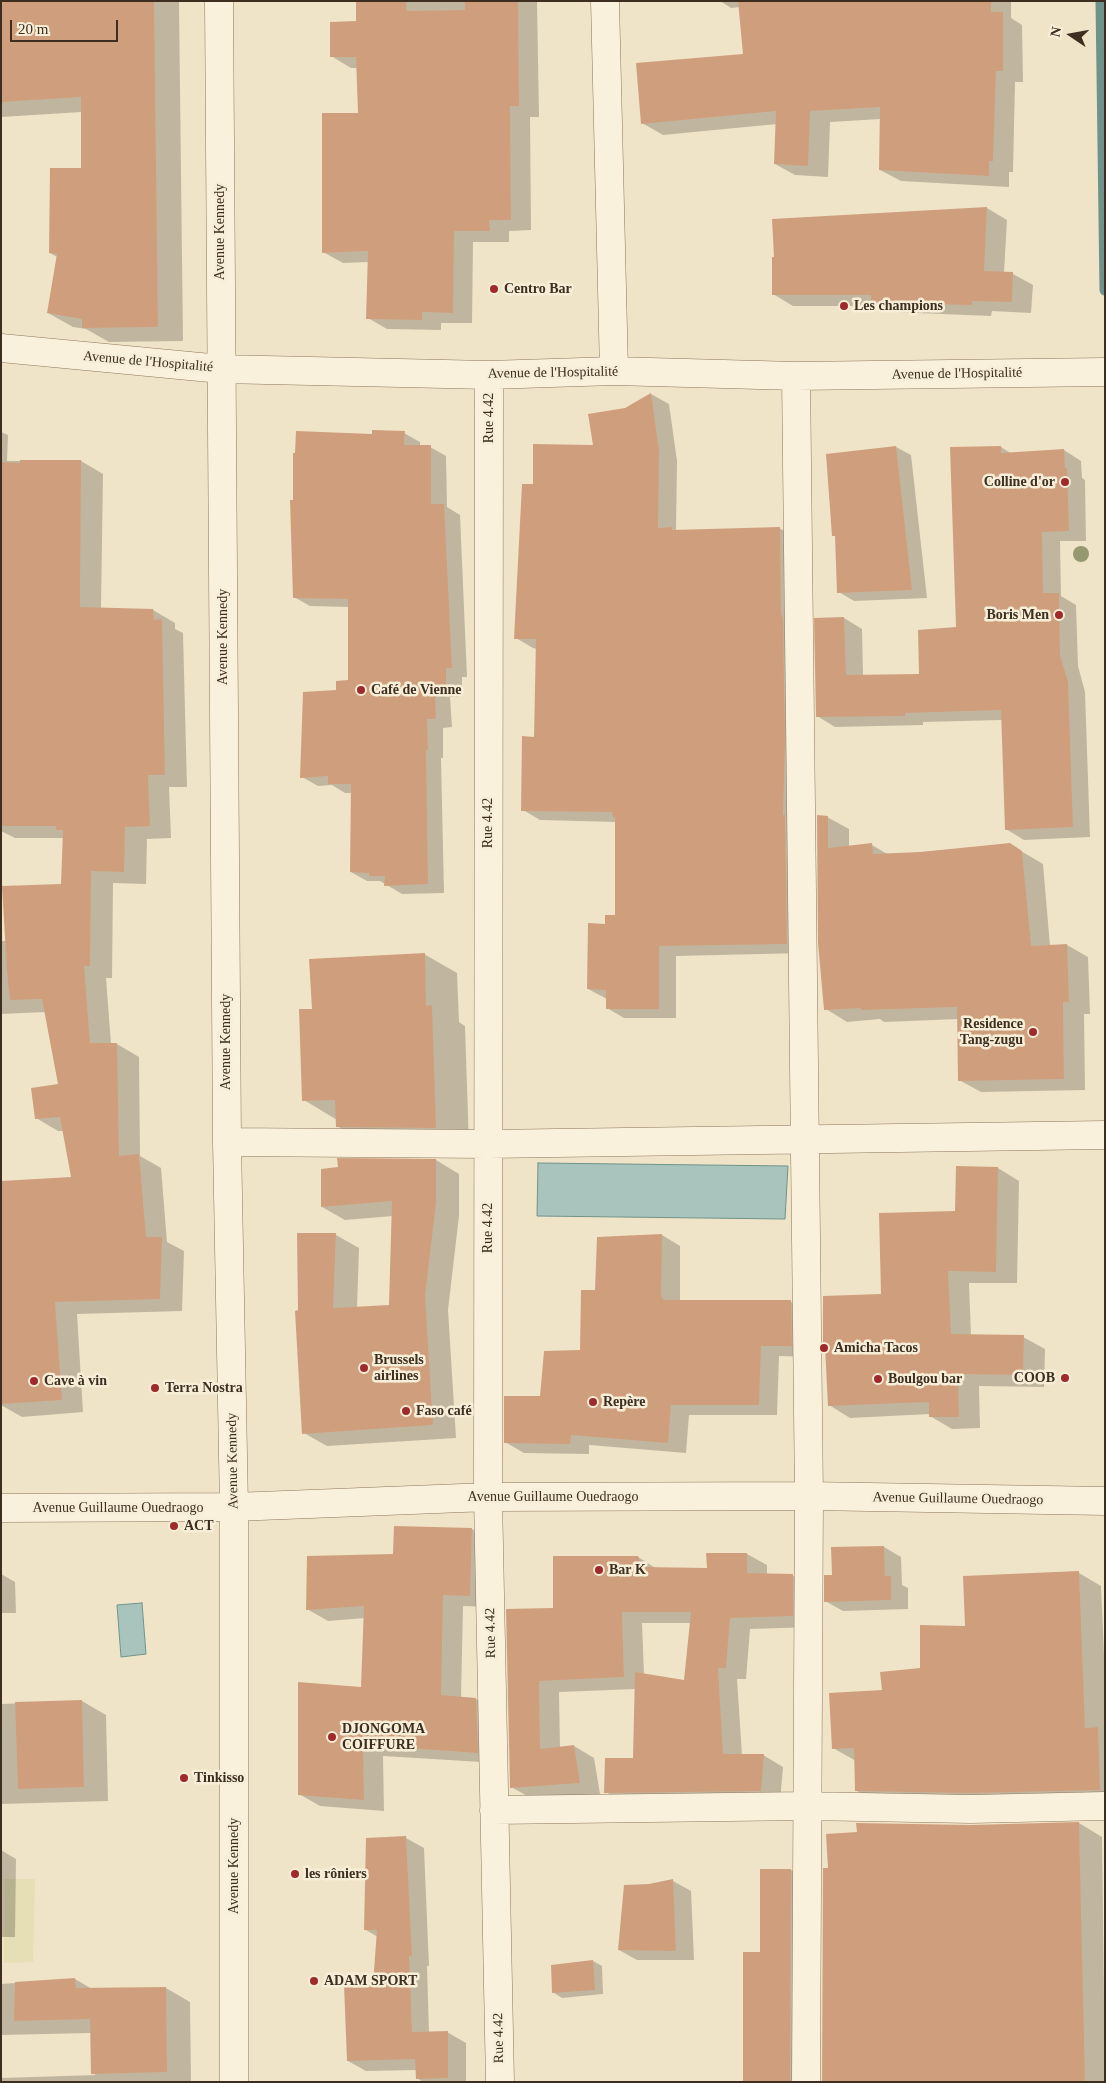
<!DOCTYPE html>
<meta charset="utf-8">
<style>
body{margin:0}
#map{position:relative;width:1106px;height:2083px;overflow:hidden;background:#f0e4c8;font-family:"Times New Roman",serif}
canvas{display:block}
.frame{position:absolute;inset:0;border:2px solid #3d2e20;pointer-events:none}
.north{position:absolute;left:1046px;top:10px;width:50px;height:50px;-webkit-text-stroke:4px #f7eed8;paint-order:stroke;rotate:282deg;font-size:14px;font-weight:700;line-height:20px;text-align:center;color:#3d2e20}
.north::after{content:'';display:block;margin:auto;width:18px;height:22px;background:#3d2e20;clip-path:polygon(50% 0,100% 100%,50% 72%,0 100%)}
.scale{position:absolute;left:10px;top:20px;width:108px;height:22px;box-sizing:border-box;border:2px solid #3d2e20;border-top:0;padding-left:6px;font-size:15px;line-height:18px;white-space:nowrap;color:#3d2e20;-webkit-text-stroke:4px #f7eed8;paint-order:stroke}
</style>
<div id="map">
<canvas width="1106" height="2083"></canvas>
<div class="frame"></div>
<div class="north">N</div>
<div class="scale">20 m</div>
</div>
<script>
const ctx = document.querySelector('canvas').getContext('2d');
ctx.lineJoin = 'round';
function paint(path, color) { ctx.fillStyle = color; ctx.fill(path, 'evenodd'); }
const shape = rows => new Path2D(rows.map(r => 'M' + r).join(''));
function stroke(path, color, width, dash) { ctx.strokeStyle = color; ctx.lineWidth = width; ctx.lineCap = dash ? 'butt' : 'round'; ctx.setLineDash(dash || []); ctx.stroke(path); }
function label(font, color, halo, rows, align = 'center') {
  ctx.font = font + ' "Times New Roman",serif'; ctx.lineWidth = 5; ctx.setLineDash([]); ctx.textBaseline = 'middle'; ctx.strokeStyle = halo; ctx.fillStyle = color; for (const [text, x, y, turn = 0] of rows) {
    ctx.save(); ctx.translate(x, y); ctx.rotate((+turn || 0) * Math.PI / 180); ctx.textAlign = isNaN(turn) ? turn : align; if (halo) ctx.strokeText(text, 0, 0); ctx.fillText(text, 0, 0); ctx.restore();
  }
}
const farmland = shape([
 [4,1879,35,1879,33,1962,4,1963]
]);
const water = shape([
 [538,1163,788,1166,785,1219,537,1216,538,1163],
 [142,1603,146,1654,121,1657,117,1605,142,1603]
]);
const shadow = shape([
 [1,1,179,2,183,341,109,342,86,329,73,327,48,313,57,257,50,253,82,169,82,112,1,117],
 [357,1,537,1,539,117,530,117,531,230,509,231,509,242,473,242,472,323,441,323,441,330,387,329,368,318,369,262,343,263,323,252,360,114,358,68,351,68,331,56,358,22],
 [720,1,1011,1,1011,18,1022,25,1023,82,1015,82,1013,172,1009,172,1009,187,901,181,880,170,881,119,830,122,828,177,795,175,775,164,777,124,663,135,642,123,744,55,740,7,731,8],
 [987,208,1007,220,1004,273,1013,274,1033,285,1031,313,992,311,991,316,892,312,881,306,793,306,773,294],
 [651,394,669,404,677,461,676,531,779,528,797,538,804,953,676,956,676,1018,624,1018,607,1008,607,999,588,989,606,925,617,916,616,822,540,820,523,810,535,738,537,649,533,648,516,638,534,485,595,446,626,409],
 [1,432,8,435,7,461,81,461,103,474,101,609,153,610,175,623,175,629,183,633,187,787,169,787,171,838,147,839,146,884,113,883,112,978,106,978,111,1044,117,1044,139,1057,140,1156,161,1168,167,1242,184,1251,182,1311,77,1314,83,1412,22,1417,1,1405,1,1182,73,1178,64,1131,58,1131,36,1118,60,1086,46,1012,1,1014,1,941,7,941,62,885,64,838,15,838,1,831],
 [404,433,420,442,420,446,430,447,446,456,447,507,460,515,467,677,462,677,462,696,450,697,452,727,443,728,443,758,441,758,444,893,402,894,380,881,367,881,351,872,352,793,345,793,332,785,318,786,302,777,337,691,349,682,349,607,310,606,294,597,295,501,373,436],
 [896,447,911,455,927,598,854,601,839,592,836,536,827,455],
 [1001,447,1012,454,1064,450,1081,461,1082,478,1085,480,1086,541,1060,541,1061,596,1076,605,1078,666,1085,692,1090,837,1024,840,1006,829,1002,720,923,722,923,725,835,727,817,716,844,618,862,629,863,676,920,675,957,628],
 [827,817,849,829,849,847,872,845,889,855,1009,844,1043,864,1050,946,1067,945,1088,957,1090,1014,1084,1014,1085,1090,981,1092,959,1080,959,1019,884,1022,880,1019,847,1022,826,1009],
 [424,954,457,973,459,1022,465,1026,469,1146,370,1146,337,1126,337,1120,304,1100,313,1010],
 [436,1160,459,1174,459,1216,448,1310,456,1438,327,1446,304,1433,298,1234,336,1235,359,1248,357,1308,390,1306,393,1216,345,1220,322,1207],
 [958,1167,998,1168,1019,1181,1017,1283,969,1283,971,1336,1023,1337,1045,1349,1044,1387,979,1386,980,1428,952,1429,930,1416,930,1414,850,1418,829,1405,827,1348,824,1347,882,1295,956,1212],
 [662,1235,680,1246,680,1302,791,1302,809,1312,810,1357,779,1356,777,1415,689,1415,686,1453,589,1445,589,1454,524,1453,505,1442,581,1351,597,1292],
 [472,1529,492,1541,490,1607,463,1606,461,1698,476,1699,496,1711,498,1763,383,1756,384,1811,320,1806,299,1794,362,1688,365,1618,328,1621,307,1609,395,1555],
 [884,1547,901,1557,902,1585,908,1588,908,1609,843,1611,825,1601,833,1576],
 [747,1554,767,1565,767,1575,793,1576,813,1587,813,1627,750,1629,746,1679,737,1679,742,1755,763,1755,783,1767,780,1802,626,1804,606,1792,634,1759,636,1689,559,1692,560,1748,574,1746,594,1758,600,1794,531,1798,511,1787,554,1609,638,1557,657,1569,708,1570],
 [642,1623,691,1623,686,1681,644,1675],
 [1079,1573,1101,1586,1105,1678,1105,1803,879,1803,857,1791,856,1761,833,1748,883,1692],
 [1,1574,15,1582,16,1613,1,1613],
 [82,1701,106,1715,108,1801,1,1804,1,1704],
 [1079,1823,1102,1837,1105,2082,823,2082,971,1826],
 [406,1838,424,1848,429,1966,427,1966,429,2033,447,2032,466,2043,466,2082,423,2082,417,2078,417,2070,366,2071,348,2061,374,1985,378,1937,366,1930],
 [1,1850,16,1859,15,1937,1,1937],
 [761,1870,791,1870,815,1883,814,2082,744,2082,761,1954],
 [673,1881,691,1891,694,1960,637,1960,619,1950,650,1885],
 [593,1961,602,1966,603,1994,562,1998,554,1993,552,1966],
 [75,1979,92,1989,166,1988,190,2002,191,2082,1,2082,1,2078,96,2075,92,2073,91,2033,1,2035,1,1984]
]);
const stream = shape([
 [1101,1,1105,290]
]);
const building = shape([
 [1,1,154,1,158,327,82,328,82,319,47,313,57,254,49,253,50,168,81,168,81,97,1,102],
 [356,1,406,1,407,11,465,10,465,1,518,1,519,106,510,106,511,220,489,220,490,231,454,231,453,313,422,312,422,320,366,319,368,251,322,253,322,113,358,113,356,57,330,57,330,22,356,21],
 [738,1,991,1,991,12,1003,12,1003,71,996,71,993,161,989,161,989,176,879,170,880,107,810,111,808,166,774,164,776,111,641,124,636,63,743,54],
 [987,207,984,271,1013,272,1012,302,972,301,972,305,930,304,871,302,871,295,772,295,772,257,774,257,772,219],
 [651,393,659,450,658,528,672,527,672,530,780,527,781,613,783,619,785,742,783,815,785,815,787,944,659,946,659,1009,606,1009,606,990,587,989,588,923,605,924,605,915,615,915,615,817,613,817,612,812,521,811,522,736,534,737,536,639,514,639,522,484,533,484,533,444,593,445,588,414,625,408],
 [372,430,405,431,404,445,431,445,431,504,444,504,452,668,446,668,446,688,435,688,436,719,427,719,428,750,426,750,428,884,384,886,385,876,369,876,369,873,350,872,351,784,328,784,328,776,300,778,303,692,336,690,336,681,348,680,348,599,293,598,290,500,293,500,293,453,295,453,296,431,372,434],
 [896,446,912,590,837,593,835,536,832,536,826,454],
 [1001,446,1001,453,1064,449,1065,468,1067,468,1069,531,1042,532,1043,593,1059,593,1060,655,1068,682,1073,827,1005,830,1001,710,905,713,905,716,816,717,814,618,844,617,846,675,919,674,918,630,956,627,950,447],
 [20,460,81,460,80,607,153,609,154,620,162,619,165,775,148,775,150,826,125,827,124,872,91,871,90,966,84,966,90,1043,117,1043,119,1156,139,1154,146,1237,162,1237,160,1299,55,1302,62,1400,1,1404,1,1181,71,1177,60,1117,35,1119,31,1088,58,1084,42,999,10,1000,7,971,2,886,61,884,63,830,56,830,56,826,1,826,1,462,20,463],
 [817,815,828,816,828,848,872,843,873,854,921,852,1010,843,1022,851,1031,946,1067,944,1069,1002,1063,1002,1064,1079,958,1081,957,1007,861,1010,861,1008,824,1010,818,943],
 [425,953,426,1006,432,1005,436,1128,336,1127,335,1100,302,1101,299,1009,312,1009,309,959],
 [337,1158,436,1159,436,1203,425,1296,433,1425,302,1434,295,1311,298,1310,297,1233,336,1233,333,1308,389,1305,392,1201,321,1207,321,1169,338,1167],
 [956,1166,998,1167,996,1272,948,1271,951,1334,1024,1335,1023,1375,958,1374,959,1417,929,1417,929,1402,828,1406,825,1347,823,1347,823,1296,881,1294,879,1213,955,1211],
 [662,1234,661,1297,663,1297,663,1300,791,1300,792,1346,761,1346,759,1405,671,1405,668,1443,571,1435,570,1444,504,1443,504,1396,540,1396,544,1351,580,1350,581,1290,595,1290,597,1237],
 [394,1526,472,1528,470,1596,443,1595,441,1695,476,1698,478,1753,363,1745,364,1800,298,1795,298,1682,361,1687,364,1606,306,1610,307,1556,393,1554],
 [884,1546,885,1576,891,1576,891,1600,824,1602,824,1575,832,1575,831,1547],
 [706,1553,747,1553,747,1573,793,1574,793,1616,730,1618,726,1668,718,1668,723,1754,764,1754,761,1791,604,1793,605,1758,633,1758,635,1672,684,1680,691,1612,622,1612,624,1677,539,1681,540,1749,574,1745,580,1783,510,1788,506,1609,553,1608,553,1556,638,1556,642,1567,707,1568],
 [1079,1571,1085,1728,1098,1727,1100,1790,971,1793,855,1791,854,1748,832,1749,829,1693,882,1690,880,1672,920,1668,920,1625,965,1626,963,1576],
 [82,1700,84,1787,18,1789,15,1702],
 [1079,1822,1085,2082,822,2082,823,1868,828,1868,826,1834,857,1832,856,1823,971,1825],
 [406,1836,412,1956,409,1956,412,2032,448,2031,448,2078,416,2079,415,2059,347,2061,344,1985,373,1984,377,1930,364,1930,366,1838],
 [760,1869,791,1869,790,2082,743,2082,743,1952,760,1952],
 [673,1879,676,1951,618,1950,624,1885,649,1884],
 [593,1960,595,1990,552,1993,551,1965],
 [75,1978,76,1988,166,1987,167,2072,91,2074,90,2019,14,2021,15,1982]
]);
const minor = shape([
 [219,1,227,1142,234,1507,234,2082],
 [605,1,614,371],
 [1,348,221,369,489,375,614,371,796,376,1105,372],
 [489,375,488,1497,500,2082],
 [796,376,809,1496,806,2082],
 [227,1142,488,1144,1105,1135],
 [1,1508,234,1507,488,1497,809,1496,1105,1501],
 [494,1810,807,1806,971,1809,1105,1806]
]);
const trees = [
 [1081,554]
];
const markers = [
 [494,289,5,"#9e2a2b"],
 [844,306,5,"#9e2a2b"],
 [1065,482,5,"#9e2a2b"],
 [1059,615,5,"#9e2a2b"],
 [361,690,5,"#9e2a2b"],
 [1033,1032,5,"#9e2a2b"],
 [824,1348,5,"#9e2a2b"],
 [364,1368,5,"#9e2a2b"],
 [1065,1378,5,"#9e2a2b"],
 [878,1379,5,"#9e2a2b"],
 [34,1381,5,"#9e2a2b"],
 [155,1388,5,"#9e2a2b"],
 [593,1402,5,"#9e2a2b"],
 [406,1411,5,"#9e2a2b"],
 [174,1526,5,"#9e2a2b"],
 [599,1570,5,"#9e2a2b"],
 [332,1737,5,"#9e2a2b"],
 [184,1778,5,"#9e2a2b"],
 [295,1874,5,"#9e2a2b"],
 [314,1981,5,"#9e2a2b"]
];
const streetNames = [
 ["Avenue Kennedy",220,232,-90],
 ["Avenue de l'Hospitalité",148,362,5],
 ["Avenue de l'Hospitalité",553,373,-1],
 ["Avenue de l'Hospitalité",957,374,-1],
 ["Rue 4.42",489,418,-90],
 ["Avenue Kennedy",223,637,-90],
 ["Rue 4.42",488,823,-90],
 ["Avenue Kennedy",226,1042,-90],
 ["Rue 4.42",488,1228,-90],
 ["Avenue Kennedy",233,1461,-91],
 ["Avenue Guillaume Ouedraogo",553,1497],
 ["Avenue Guillaume Ouedraogo",958,1499,1],
 ["Avenue Guillaume Ouedraogo",118,1508],
 ["Rue 4.42",491,1633,-91],
 ["Avenue Kennedy",234,1866,-90],
 ["Rue 4.42",499,2038,-91]
];
const poiNames = [
 ["Centro Bar",504,289],
 ["Les champions",854,306],
 ["Colline d'or",1055,482,"right"],
 ["Boris Men",1049,615,"right"],
 ["Café de Vienne",371,690],
 ["Residence",1023,1024,"right"],
 ["Tang-zugu",1023,1040,"right"],
 ["Amicha Tacos",834,1348],
 ["Brussels",374,1360],
 ["airlines",374,1376],
 ["COOB",1055,1378,"right"],
 ["Boulgou bar",888,1379],
 ["Cave à vin",44,1381],
 ["Terra Nostra",165,1388],
 ["Repère",603,1402],
 ["Faso café",416,1411],
 ["ACT",184,1526],
 ["Bar K",609,1570],
 ["DJONGOMA",342,1729],
 ["COIFFURE",342,1745],
 ["Tinkisso",194,1778],
 ["les rôniers",305,1874],
 ["ADAM SPORT",324,1981]
];
paint(farmland, '#e6deb5');
paint(water, '#a9c4bc');
stroke(water, '#6f938a', 1);
paint(shadow, '#0003');
stroke(stream, '#6f938a', 11);
paint(building, '#cf9f7d');
stroke(minor, '#8d765c', 29);
stroke(minor, '#faf1dc', 28);
ctx.fillStyle = '#96986f';
for (const [x, y] of trees) { ctx.beginPath(); ctx.arc(x, y, 8, 0, 2 * Math.PI); ctx.fill(); }
for (const [x, y, r, color] of markers) { const dot = new Path2D(); dot.arc(x, y, r, 0, 2 * Math.PI); ctx.fillStyle = color; ctx.fill(dot); stroke(dot, '#f7eed8', 2); }
label('14px', '#3d2e20', '#f7eed8', streetNames);
label('bold 14px', '#3d2e20', '#f7eed8', poiNames, 'left');
</script>
